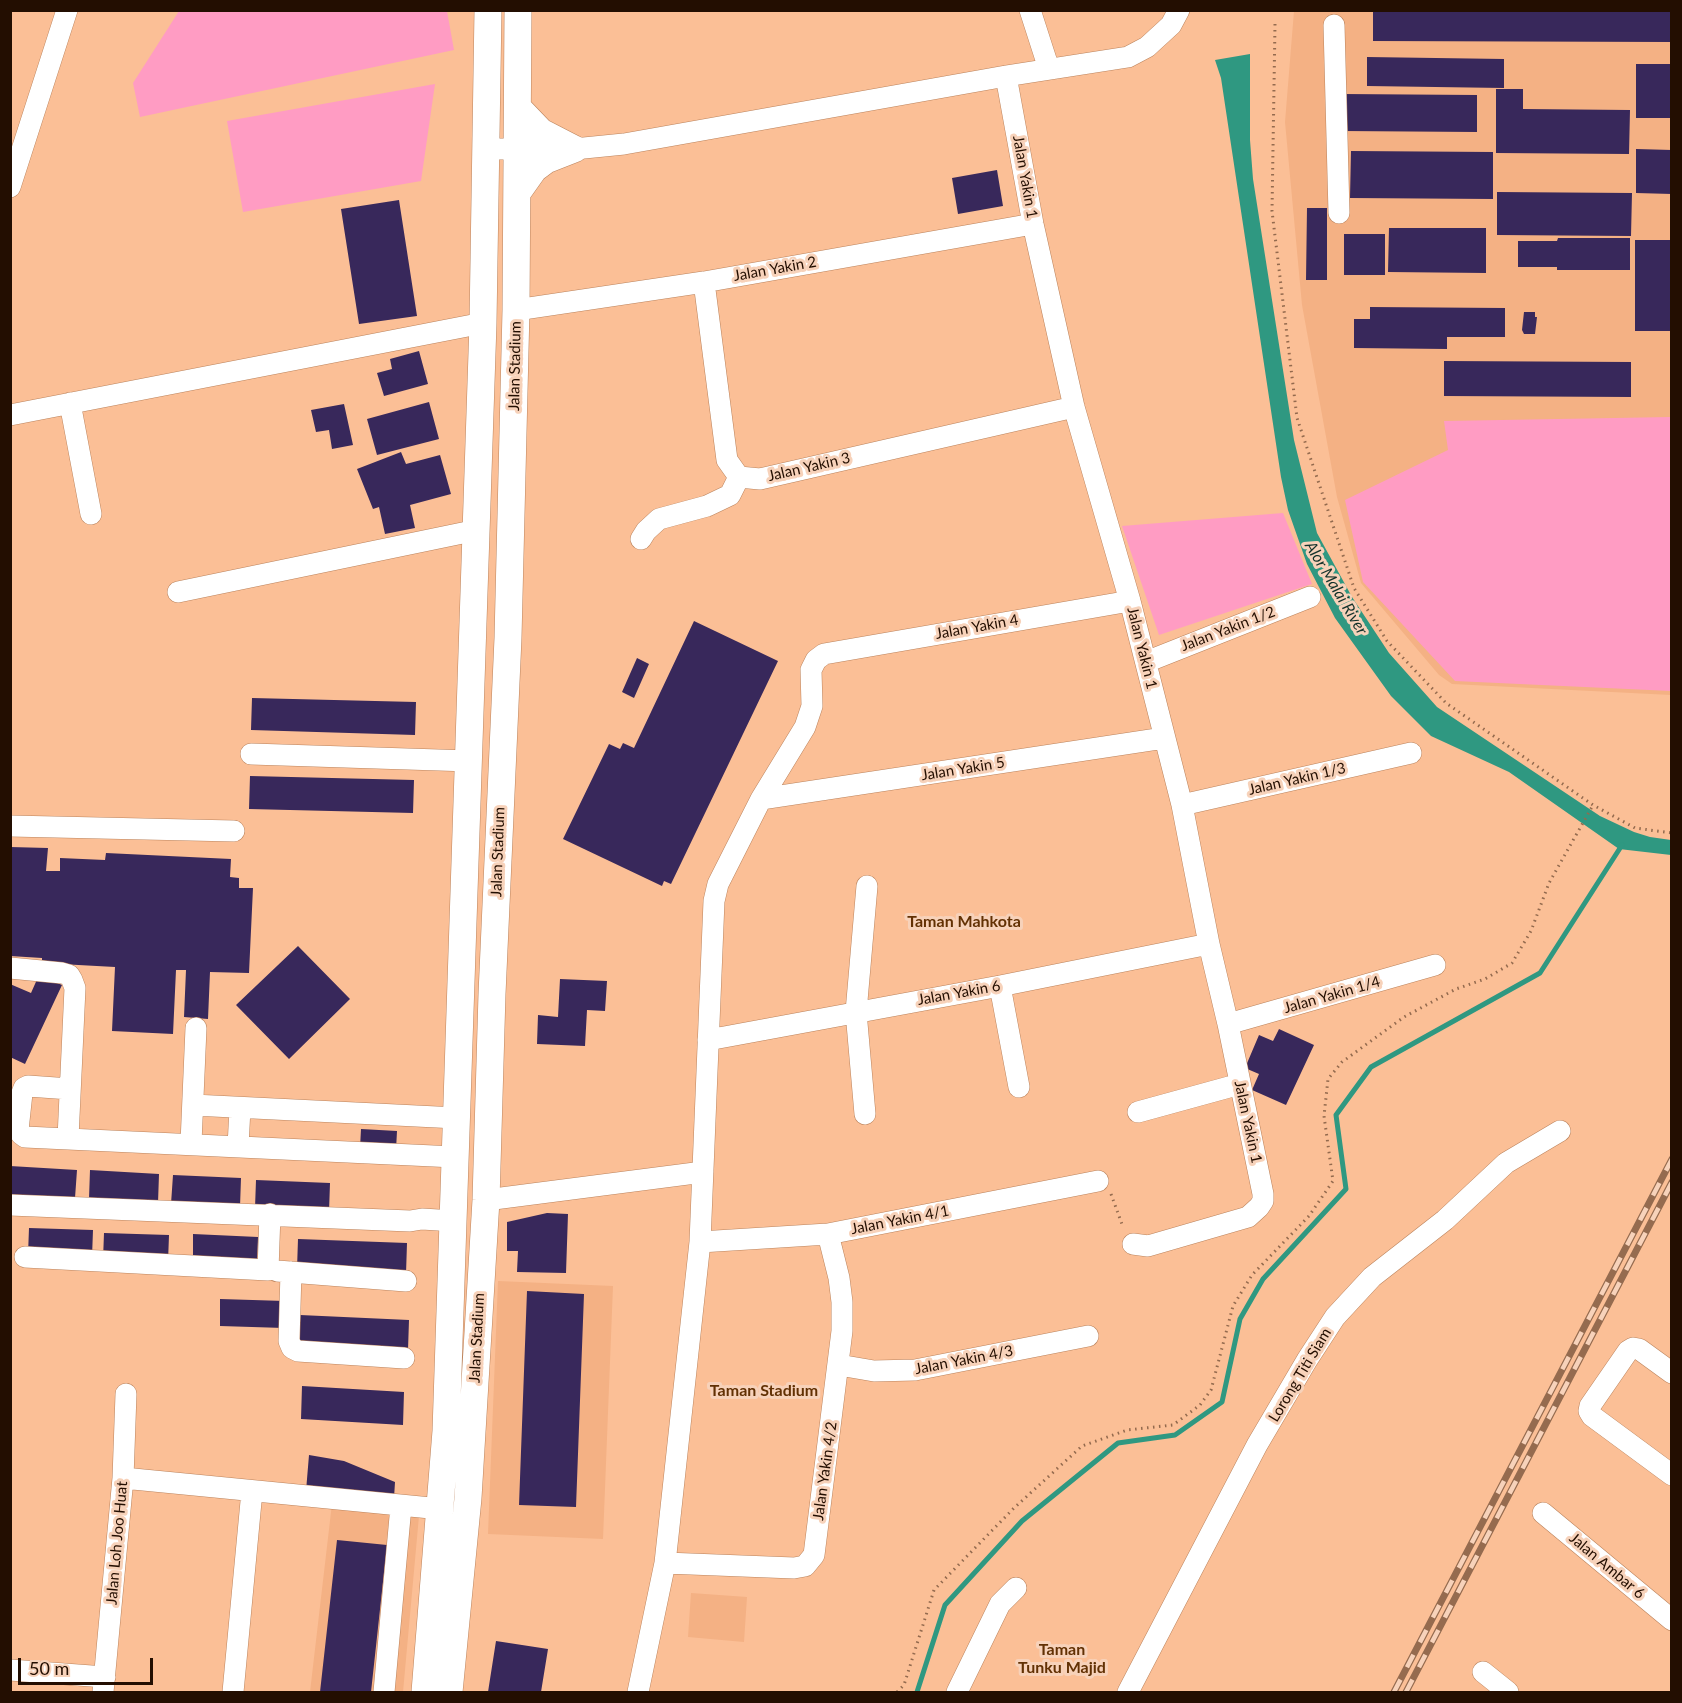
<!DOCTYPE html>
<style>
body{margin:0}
#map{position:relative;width:1682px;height:1703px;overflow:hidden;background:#fbbf96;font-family:Lato,sans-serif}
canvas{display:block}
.frame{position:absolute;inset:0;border:12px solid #230e01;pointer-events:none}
.scale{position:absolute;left:18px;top:1658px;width:135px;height:27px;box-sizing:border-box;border:3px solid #230e01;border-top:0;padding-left:8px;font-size:18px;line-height:21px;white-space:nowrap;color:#230e01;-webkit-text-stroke:4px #f7d2ba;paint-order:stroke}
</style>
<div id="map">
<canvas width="1682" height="1703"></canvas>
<div class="frame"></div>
<div class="scale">50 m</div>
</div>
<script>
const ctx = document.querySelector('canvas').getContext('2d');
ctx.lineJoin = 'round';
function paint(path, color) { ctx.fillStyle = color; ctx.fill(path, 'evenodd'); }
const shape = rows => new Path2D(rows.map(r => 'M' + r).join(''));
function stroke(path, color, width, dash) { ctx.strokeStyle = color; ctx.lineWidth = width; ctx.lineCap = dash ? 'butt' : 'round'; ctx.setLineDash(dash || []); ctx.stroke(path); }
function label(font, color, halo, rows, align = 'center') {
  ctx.font = font + ' Lato,sans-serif'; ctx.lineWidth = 6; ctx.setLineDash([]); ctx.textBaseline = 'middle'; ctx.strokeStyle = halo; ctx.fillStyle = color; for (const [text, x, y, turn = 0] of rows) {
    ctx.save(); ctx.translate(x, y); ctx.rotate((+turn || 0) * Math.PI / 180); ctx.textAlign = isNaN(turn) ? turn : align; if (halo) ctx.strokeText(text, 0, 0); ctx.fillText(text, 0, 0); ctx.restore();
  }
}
const built = shape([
 [1294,11,1671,11,1671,695,1452,684,1439,675,1361,583,1337,497,1302,305,1285,122],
 [498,1281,613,1286,603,1539,488,1534],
 [333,1495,420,1505,403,1692,310,1692],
 [691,1593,747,1597,744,1642,688,1637]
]);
const green = shape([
 [179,11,447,11,454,50,140,117,133,83],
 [435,84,421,181,243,212,227,121],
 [1671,417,1671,691,1455,681,1363,582,1345,500,1448,450,1444,421],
 [1283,513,1312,584,1159,635,1122,526]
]);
const water = shape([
 [1250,54,1250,140,1253,179,1294,440,1317,533,1352,597,1389,653,1437,707,1600,816,1634,832,1650,837,1671,840,1671,855,1619,849,1509,772,1431,736,1391,696,1335,618,1307,564,1288,510,1281,477,1221,78,1215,60]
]);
const stream = shape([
 [917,1692,945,1605,1022,1521,1118,1443,1175,1435,1222,1402,1240,1319,1263,1279,1346,1189,1336,1115,1371,1067,1540,973,1622,845]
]);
const building = shape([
 [1373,10,1671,10,1670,42,1373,41],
 [1367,57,1504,59,1504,88,1367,86],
 [1636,64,1672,64,1672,118,1636,118],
 [1496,89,1523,89,1523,109,1630,110,1629,154,1496,153],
 [1342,94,1477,95,1477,132,1342,131],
 [1636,149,1672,150,1672,194,1636,193],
 [1351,151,1493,152,1493,199,1350,198],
 [997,170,1003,206,958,214,952,178],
 [1497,192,1632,193,1631,236,1497,235],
 [399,200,417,316,359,324,341,209],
 [1307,208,1327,208,1327,280,1306,280],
 [1389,228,1486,228,1486,273,1388,272],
 [1344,234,1385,234,1385,275,1344,275],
 [1558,238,1630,238,1630,270,1557,270,1557,267,1518,267,1518,241,1557,241],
 [1635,240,1672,240,1672,331,1635,331],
 [1370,307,1505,308,1505,337,1447,337,1447,349,1354,348,1354,319,1370,319],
 [1524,312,1535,312,1535,317,1537,317,1535,334,1524,334,1522,330],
 [419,351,428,384,384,396,377,373,392,369,390,359],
 [1444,361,1631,362,1631,397,1444,396],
 [429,402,439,439,377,455,367,419],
 [344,404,353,445,332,449,329,430,316,432,311,410],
 [401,452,406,464,440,455,451,494,410,505,415,528,385,534,379,507,373,509,357,469],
 [694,621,778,661,671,884,664,881,662,886,563,839,609,744,620,749,623,743,634,748],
 [637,658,649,664,634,698,622,692],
 [252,698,416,702,415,735,251,730],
 [250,776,414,780,413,813,249,809],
 [10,847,48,848,46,871,60,871,60,858,105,860,106,853,231,859,230,877,239,878,239,888,253,888,249,973,210,972,208,1019,184,1017,186,970,176,970,173,1034,112,1031,115,967,42,963,42,958,10,956],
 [298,946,350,999,289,1059,236,1005],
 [39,975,62,985,25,1064,10,1057,10,984,31,993],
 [560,979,607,981,605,1011,587,1010,585,1046,537,1044,538,1015,558,1017],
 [1279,1029,1314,1045,1286,1105,1252,1090,1259,1074,1245,1068,1259,1035,1273,1041],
 [361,1129,397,1131,396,1150,360,1148],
 [10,1166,77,1170,75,1198,10,1195],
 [90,1170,159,1174,158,1203,89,1199],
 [173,1175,241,1178,240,1207,171,1204],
 [256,1180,330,1183,329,1212,255,1208],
 [547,1213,568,1214,566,1273,517,1272,518,1251,507,1251,507,1222],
 [29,1228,93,1230,92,1257,28,1255],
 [104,1233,169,1235,168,1262,103,1260],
 [193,1234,258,1237,257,1264,193,1262],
 [298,1239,407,1243,406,1274,297,1269],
 [527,1291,584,1294,576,1507,519,1505],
 [220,1299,285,1301,284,1328,220,1326],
 [300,1315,409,1320,408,1350,299,1346],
 [302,1386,404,1392,403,1425,301,1419],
 [309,1455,344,1461,395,1482,394,1498,306,1491],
 [337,1540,387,1545,371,1692,320,1692],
 [496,1641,548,1649,541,1692,488,1692]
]);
const path = shape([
 [1275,24,1272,211,1297,418,1354,588,1387,641,1446,703,1593,805,1635,828,1672,833],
 [1111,1194,1123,1227],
 [897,1692,904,1685,934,1590,1014,1508,1082,1446,1127,1430,1173,1425,1200,1405,1211,1390,1233,1306,1252,1275,1309,1216,1333,1181,1324,1116,1328,1079,1342,1062,1404,1017,1456,989,1485,979,1512,963,1531,931,1549,883,1593,805]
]);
const minor = shape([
 [1030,10,1049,69],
 [1334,25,1339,213],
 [1006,76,1033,224,1074,407,1130,601,1182,805,1209,944,1228,1024,1263,1194,1263,1201,1259,1207,1248,1217,1148,1246,1133,1244],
 [486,149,574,149,624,144,1006,76,1128,57,1147,47,1171,25,1179,10],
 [10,187,67,10],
 [704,282,727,460,739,477,760,479,1074,407],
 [516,310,704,282,1033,224],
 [70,403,91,514],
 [10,415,483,323],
 [641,539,646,531,659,519,707,506,730,495,739,477],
 [178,592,477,530],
 [1146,662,1310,597],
 [251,754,470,761],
 [761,799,1164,738],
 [1182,805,1411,753],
 [10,826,234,831],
 [10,968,62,973,69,975,72,980,75,988,68,1138],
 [1000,986,1019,1087],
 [1228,1024,1435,965],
 [708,1040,1000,986,1209,944],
 [70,1089,28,1086,24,1088,22,1093,18,1130,21,1134,25,1137,455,1157],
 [193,1105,457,1118],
 [1138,1112,1240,1084],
 [865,1114,856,1012,867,886],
 [191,1143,196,1028],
 [238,1147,240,1108],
 [486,1200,703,1172],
 [10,1205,410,1221,422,1219,454,1221],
 [700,1242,828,1234,1098,1181],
 [25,1257,268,1270,270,1214],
 [277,1271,406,1281],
 [291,1272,289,1341,292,1348,298,1351,404,1358],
 [839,1365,874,1371,915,1370,1088,1336],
 [1672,1373,1639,1349,1633,1348,1628,1351,1590,1406,1589,1411,1592,1416,1672,1475],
 [123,1478,441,1509],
 [1543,1513,1672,1620],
 [665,1563,794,1568,805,1566,814,1555,842,1331,842,1302,839,1278,828,1234],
 [10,1670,105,1677],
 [1483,1672,1508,1692],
 [103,1692,123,1478,126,1394],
 [233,1692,252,1491],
 [384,1692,401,1506],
 [638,1692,665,1563,700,1242,714,901,718,884,761,799,805,727,812,706,811,670,816,660,824,654,1130,601],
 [957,1692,1000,1604,1016,1588],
 [1128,1692,1257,1445,1307,1360,1335,1317,1372,1277,1445,1220,1506,1163,1560,1131]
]);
const major = shape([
 [518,108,541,132,574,149],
 [517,193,534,169,546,160,574,149],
 [425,1692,446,1431,483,323,488,10],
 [449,1692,468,1498,486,1200,492,994,508,638,516,310,518,10]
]);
const rail = shape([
 [1394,1692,1672,1159],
 [1406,1692,1672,1182]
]);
const streetNames = [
 ["Jalan Yakin 1",1025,177,80],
 ["Jalan Yakin 2",775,269,-10],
 ["Jalan Stadium",515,366,-89],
 ["Jalan Yakin 3",809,467,-13],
 ["Jalan Yakin 4",977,627,-10],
 ["Jalan Yakin 1/2",1228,629,-21],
 ["Jalan Yakin 1",1142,648,76],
 ["Jalan Yakin 5",963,769,-9],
 ["Jalan Yakin 1/3",1297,779,-13],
 ["Jalan Stadium",498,852,-88],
 ["Jalan Yakin 6",959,993,-10],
 ["Jalan Yakin 1/4",1332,995,-16],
 ["Jalan Yakin 1",1248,1122,78],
 ["Jalan Yakin 4/1",900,1220,-11],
 ["Jalan Stadium",477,1338,-87],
 ["Jalan Yakin 4/3",964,1360,-11],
 ["Lorong Titi Siam",1300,1375,-59],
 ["Jalan Yakin 4/2",825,1471,-82],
 ["Jalan Loh Joo Huat",117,1543,-85],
 ["Jalan Ambar 6",1607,1566,40]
];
const waterNames = [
 ["Alor Malai River",1336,588,59]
];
const neighbourhoodNames = [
 ["Taman Mahkota",964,922],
 ["Taman Stadium",764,1391],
 ["Taman",1062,1650],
 ["Tunku Majid",1062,1668]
];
paint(built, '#f4b184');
paint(green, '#ff9cc3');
paint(water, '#2f9881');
stroke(stream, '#2f9881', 5);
paint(building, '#38285b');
stroke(minor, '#bb835c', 22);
stroke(major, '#bb835c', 28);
stroke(path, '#936a4e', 3, [1.5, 4.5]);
stroke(minor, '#fff', 21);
stroke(major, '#fff', 27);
stroke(rail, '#956b4f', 7);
stroke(rail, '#f7d2ba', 4.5, [14]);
label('15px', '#230e01', '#f7d2ba', streetNames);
label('italic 16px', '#13322b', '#f7d2ba', waterNames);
label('bold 16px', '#623104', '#f7d2ba', neighbourhoodNames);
</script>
